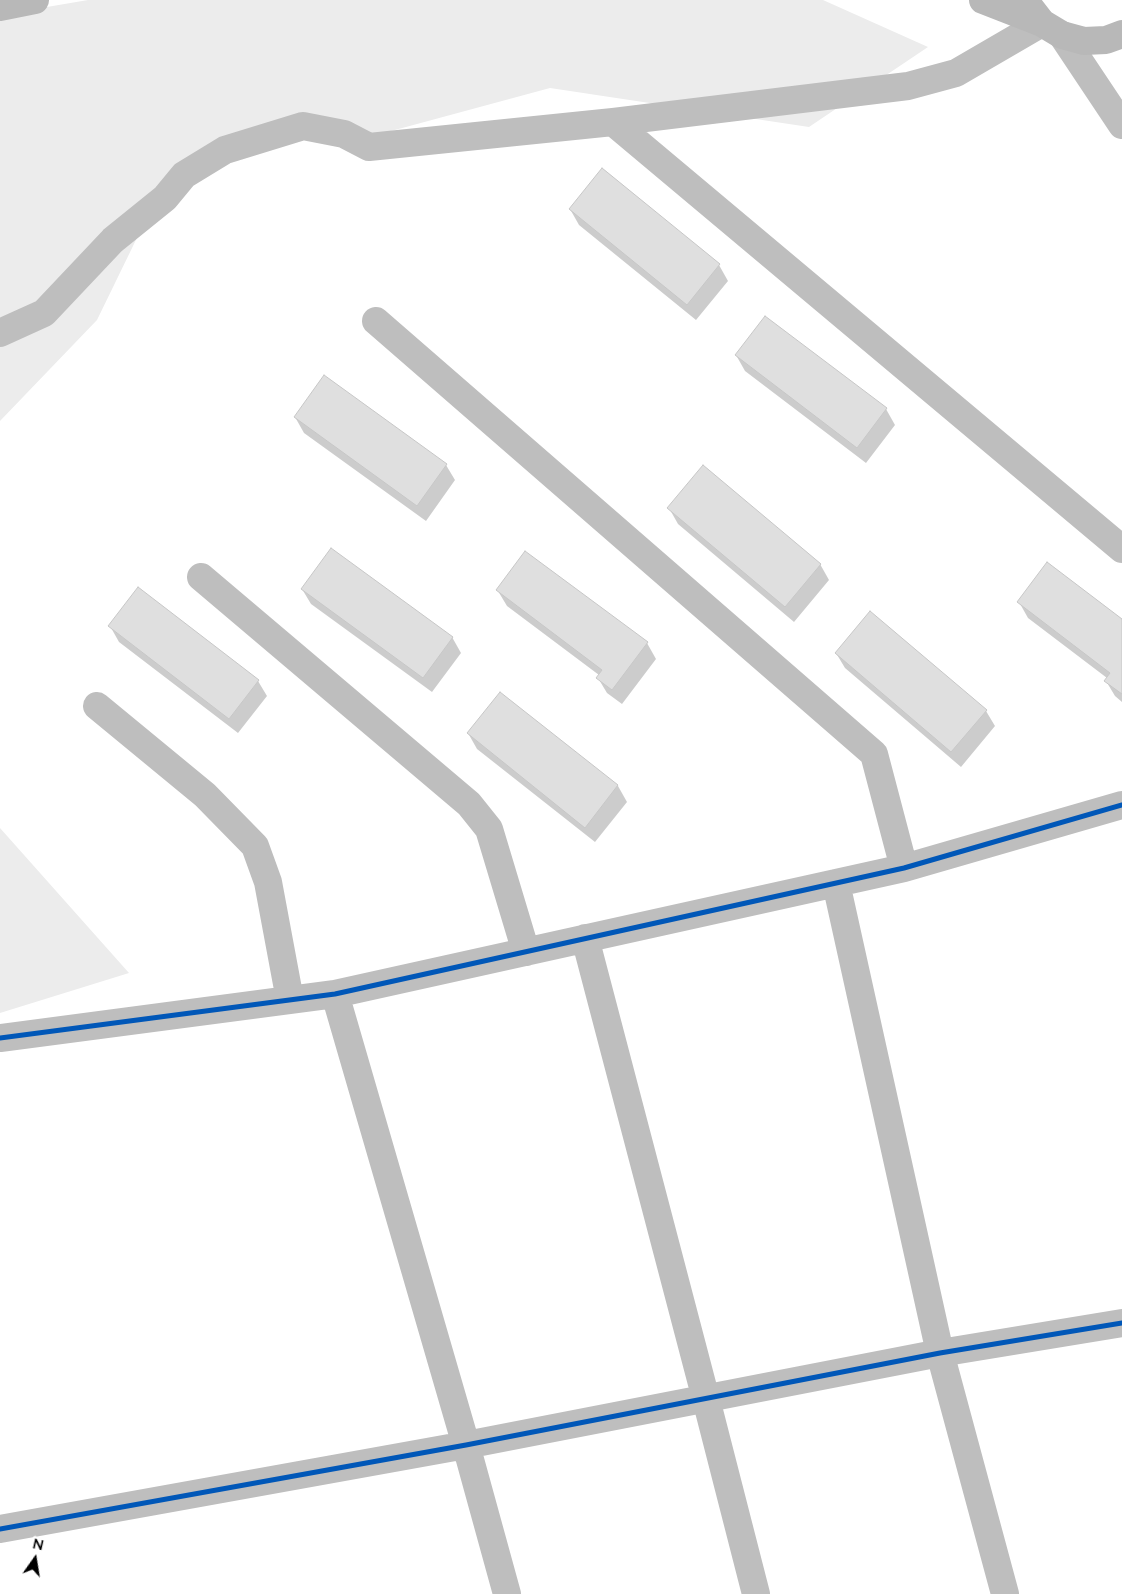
<!DOCTYPE html>
<style>
body{margin:0}
#map{position:relative;width:1122px;height:1594px;overflow:hidden;background:#fff;font-family:Lato,sans-serif}
canvas{display:block}
.north{position:absolute;left:10px;top:1534px;width:50px;height:50px;-webkit-text-stroke:4px #fff;paint-order:stroke;rotate:13deg;font-size:14px;font-weight:700;line-height:20px;text-align:center;color:#000}
.north::after{content:'';display:block;margin:auto;width:18px;height:22px;background:#000;clip-path:polygon(50% 0,100% 100%,50% 72%,0 100%)}
</style>
<div id="map">
<canvas width="1122" height="1594"></canvas>
<div class="north">N</div>
</div>
<script>
const ctx = document.querySelector('canvas').getContext('2d');
ctx.lineJoin = 'round';
function paint(path, color) { ctx.fillStyle = color; ctx.fill(path, 'evenodd'); }
const shape = rows => new Path2D(rows.map(r => 'M' + r).join(''));
function stroke(path, color, width, dash) { ctx.strokeStyle = color; ctx.lineWidth = width; ctx.lineCap = dash ? 'butt' : 'round'; ctx.setLineDash(dash || []); ctx.stroke(path); }
const green = shape([
 [88,0,823,0,928,47,809,127,550,88,369,137,306,115,169,172,97,320,0,421,0,15],
 [0,828,129,973,0,1013]
]);
const shadow = shape([
 [603,169,719,265,728,281,696,320,579,225,570,209],
 [736,355,886,409,895,425,866,463,745,371],
 [295,417,446,465,455,480,426,521,304,433],
 [669,508,820,564,829,580,794,622,678,524],
 [302,589,452,637,461,653,432,692,311,604],
 [498,591,647,643,656,659,622,704,607,693,598,678,599,675,507,606],
 [1019,602,1122,620,1122,702,1115,696,1106,681,1107,678,1028,618],
 [110,626,258,681,267,696,238,733,119,642],
 [836,653,986,711,995,726,961,767,845,668],
 [500,693,618,786,627,802,595,842,477,749,468,733]
]);
const building = shape([
 [602,168,720,264,687,305,569,209,602,168],
 [765,316,887,408,857,448,735,355,765,316],
 [324,375,447,464,417,506,294,417,324,375],
 [703,465,821,564,785,607,667,508,703,465],
 [331,548,453,637,423,678,301,589,331,548],
 [525,551,648,642,612,690,596,678,602,670,496,590,525,551],
 [1047,562,1122,619,1122,694,1104,681,1110,673,1017,602,1047,562],
 [138,587,259,680,229,719,108,626,138,587],
 [870,611,987,710,951,752,835,653,870,611],
 [500,692,618,785,585,828,467,733,500,692]
]);
const street = shape([
 [1062,35,1122,125],
 [613,122,1122,549],
 [376,321,874,754,904,868],
 [0,333,44,313,113,240,165,198,184,175,225,150,303,126,344,134,369,147,613,122,908,86,956,73,1042,23],
 [201,577,469,804,489,829,526,952],
 [97,706,205,795,255,846,268,882,290,1000],
 [836,883,940,1353,1005,1594],
 [585,938,706,1399,756,1594],
 [335,994,466,1445,507,1594],
 [0,1038,335,994,904,868,1122,805],
 [0,1529,466,1445,940,1353,1122,1323]
]);
const secondary = shape([
 [983,0,1042,23],
 [1026,0,1028,5,1042,23,1062,35,1084,41,1106,40,1122,34],
 [0,7,35,0]
]);
const cycleway = shape([
 [0,1038,335,994,904,868,1122,805],
 [0,1529,466,1445,940,1353,1122,1323]
]);
paint(green, '#ececec');
paint(shadow, '#0003');
paint(building, '#dfdfdf');
stroke(building, '#c7c7c7', 1);
stroke(street, '#bebebe', 28);
stroke(secondary, '#b8b8b8', 28);
stroke(cycleway, '#0057b8', 5);
</script>
